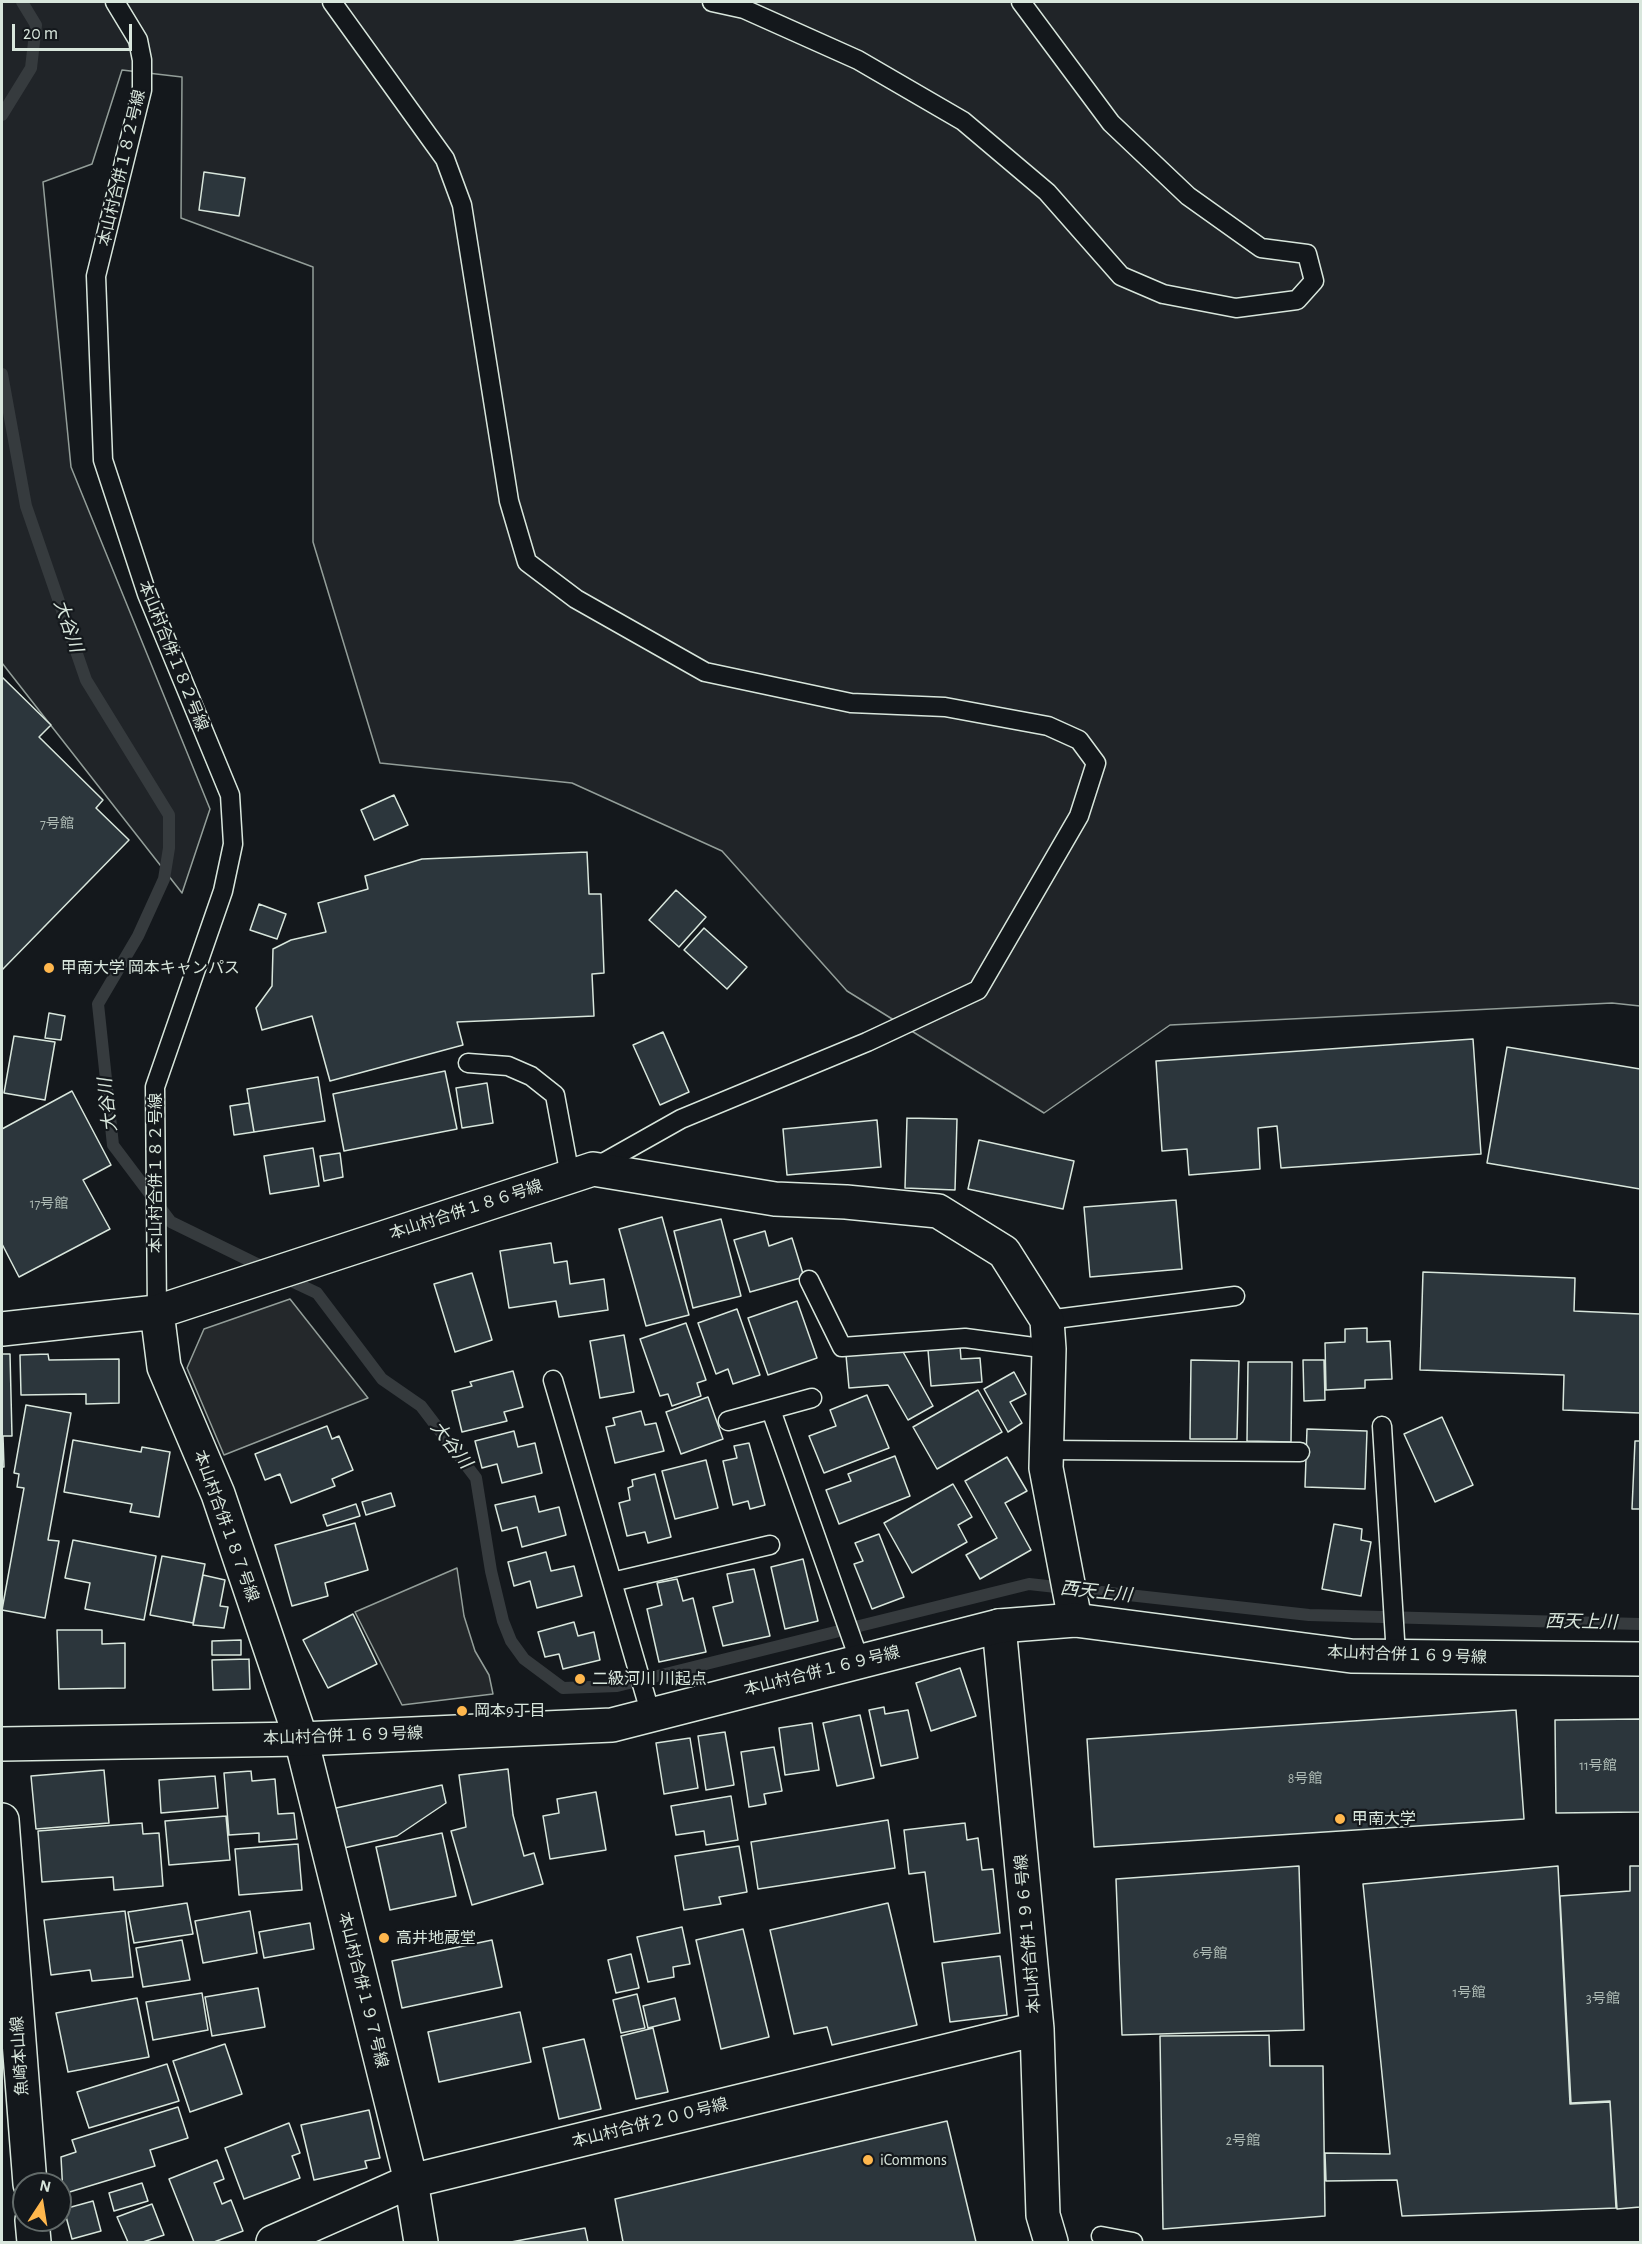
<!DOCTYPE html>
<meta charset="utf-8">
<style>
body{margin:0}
#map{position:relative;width:1642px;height:2244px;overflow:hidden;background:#14181c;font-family:"Alegreya Sans",sans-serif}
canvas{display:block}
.frame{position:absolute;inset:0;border:3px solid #d8e6dc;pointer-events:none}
.north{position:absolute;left:12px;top:2172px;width:60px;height:60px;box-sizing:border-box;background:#14181c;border:2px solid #626a69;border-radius:50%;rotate:12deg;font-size:16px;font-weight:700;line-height:24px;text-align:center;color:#d8e6dc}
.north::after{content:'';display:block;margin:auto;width:21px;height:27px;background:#ffb74d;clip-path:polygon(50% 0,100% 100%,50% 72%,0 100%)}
.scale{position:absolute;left:12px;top:24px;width:120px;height:27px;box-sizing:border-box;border:3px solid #d8e6dc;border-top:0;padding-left:8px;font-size:18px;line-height:21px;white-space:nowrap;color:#d8e6dc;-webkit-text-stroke:4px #14181c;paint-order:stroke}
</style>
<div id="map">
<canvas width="1642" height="2244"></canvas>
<div class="frame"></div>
<div class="north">N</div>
<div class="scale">20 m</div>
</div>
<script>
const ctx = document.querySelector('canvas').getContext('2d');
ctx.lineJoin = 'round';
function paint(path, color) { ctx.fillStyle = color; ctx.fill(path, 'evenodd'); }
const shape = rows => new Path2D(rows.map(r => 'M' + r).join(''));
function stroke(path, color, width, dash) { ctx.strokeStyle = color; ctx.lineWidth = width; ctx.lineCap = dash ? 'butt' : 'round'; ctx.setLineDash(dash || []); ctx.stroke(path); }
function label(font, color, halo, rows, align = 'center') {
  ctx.font = font + ' "Alegreya Sans","Noto Sans JP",sans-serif'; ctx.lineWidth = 4.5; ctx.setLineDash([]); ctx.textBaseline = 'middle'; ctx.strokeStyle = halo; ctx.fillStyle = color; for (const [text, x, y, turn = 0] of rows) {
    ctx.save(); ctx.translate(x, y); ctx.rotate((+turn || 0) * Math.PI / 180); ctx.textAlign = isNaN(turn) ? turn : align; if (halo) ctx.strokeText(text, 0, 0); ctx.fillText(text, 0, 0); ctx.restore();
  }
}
const green = shape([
 [2,2,1640,2,1640,1006,1612,1003,1170,1025,1044,1113,847,991,722,851,572,783,380,763,313,542,313,267,181,218,182,77,122,70,92,164,43,182,71,467,210,809,182,893,2,663,2,2]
]);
const parking = shape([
 [290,1299,368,1398,224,1455,187,1368,204,1329,290,1299],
 [457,1568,464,1616,475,1651,489,1675,493,1694,402,1705,355,1612,457,1568]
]);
const stream = shape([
 [2,115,31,68,36,25,22,2],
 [2,374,26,506,86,680,169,815,169,848,164,879,138,936,98,1004,113,1145,171,1222,267,1269],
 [283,1277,317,1293,382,1379,421,1406,476,1478,491,1571,503,1621,511,1641,524,1659,563,1688,617,1686,1029,1584,1309,1615,1640,1624]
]);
const building = shape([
 [204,172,245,178,239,216,199,210,204,172],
 [2,677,51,725,39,737,103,800,96,808,129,840,2,970,2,677],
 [394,795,408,825,374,840,361,810,394,795],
 [587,852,589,894,601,894,604,973,592,974,594,1016,457,1022,463,1045,330,1081,312,1016,262,1030,256,1008,272,986,273,949,291,940,326,932,318,903,368,889,365,876,422,859,587,852],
 [676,890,706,917,679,947,649,920,676,890],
 [259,904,286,914,277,939,250,930,259,904],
 [704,928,747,967,727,989,684,950,704,928],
 [49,1013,65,1016,61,1040,45,1038,49,1013],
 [663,1032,689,1092,660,1105,633,1045,663,1032],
 [14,1036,55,1042,45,1100,4,1093,14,1036],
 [1473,1039,1481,1154,1281,1168,1277,1126,1258,1128,1260,1169,1189,1175,1187,1149,1162,1151,1156,1061,1473,1039],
 [1507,1047,1640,1069,1640,1189,1487,1163,1507,1047],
 [445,1071,457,1129,344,1151,333,1094,445,1071],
 [318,1077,325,1121,254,1132,247,1089,318,1077],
 [487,1083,493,1123,462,1128,456,1088,487,1083],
 [72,1091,111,1165,83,1180,110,1229,19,1277,2,1244,2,1129,72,1091],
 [249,1103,254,1132,234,1135,230,1106,249,1103],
 [907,1118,957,1119,955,1190,905,1188,907,1118],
 [877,1120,881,1167,787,1175,783,1129,877,1120],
 [979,1140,1074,1161,1063,1209,968,1189,979,1140],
 [313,1148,319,1186,270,1194,264,1156,313,1148],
 [340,1153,343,1177,324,1181,320,1156,340,1153],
 [1176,1200,1182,1269,1090,1277,1084,1207,1176,1200],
 [662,1217,689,1315,646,1326,619,1229,662,1217],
 [721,1219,741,1296,693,1308,674,1231,721,1219],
 [765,1231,769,1246,792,1238,804,1277,750,1292,734,1240,765,1231],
 [551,1243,554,1263,567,1261,570,1284,604,1279,608,1310,559,1317,556,1301,509,1308,500,1251,551,1243],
 [1423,1272,1575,1278,1574,1311,1640,1314,1640,1413,1563,1410,1564,1375,1420,1370,1423,1272],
 [472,1273,492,1340,455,1352,434,1284,472,1273],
 [797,1301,817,1358,768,1375,748,1318,797,1301],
 [737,1309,760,1375,733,1384,728,1369,716,1374,698,1323,737,1309],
 [686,1323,706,1380,697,1383,701,1396,672,1406,668,1394,660,1396,640,1339,686,1323],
 [1367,1328,1367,1342,1390,1341,1392,1379,1365,1380,1365,1388,1326,1390,1325,1343,1345,1342,1345,1329,1367,1328],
 [624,1335,634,1392,600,1398,590,1341,624,1335],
 [960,1346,961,1359,980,1358,982,1382,931,1386,928,1350,960,1346],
 [902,1350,933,1406,908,1420,888,1385,849,1388,846,1355,902,1350],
 [2,1354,10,1354,12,1436,3,1436,4,1467,2,1467,2,1354],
 [48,1354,49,1360,119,1359,119,1403,86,1404,86,1394,21,1395,20,1355,48,1354],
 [1191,1360,1239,1361,1237,1439,1190,1439,1191,1360],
 [1303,1360,1324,1360,1325,1400,1304,1401,1303,1360],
 [1248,1362,1292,1362,1291,1442,1247,1441,1248,1362],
 [513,1371,523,1407,504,1412,507,1421,462,1432,452,1391,472,1386,470,1382,513,1371],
 [1014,1372,1026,1394,1010,1402,1022,1423,1008,1432,984,1389,1014,1372],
 [978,1390,1002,1432,937,1469,913,1427,978,1390],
 [867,1395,889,1448,824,1473,809,1436,836,1426,830,1410,867,1395],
 [708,1397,723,1439,681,1454,666,1412,708,1397],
 [26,1405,71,1413,48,1540,59,1541,45,1618,2,1610,24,1488,17,1487,19,1474,14,1473,26,1405],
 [641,1411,645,1425,656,1423,664,1451,615,1463,606,1427,615,1425,613,1418,641,1411],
 [1442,1417,1473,1485,1435,1502,1404,1434,1442,1417],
 [327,1426,332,1439,339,1436,353,1470,332,1479,335,1486,291,1503,280,1474,265,1480,255,1454,327,1426],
 [1307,1429,1367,1431,1365,1489,1305,1487,1307,1429],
 [514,1431,518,1447,535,1443,542,1473,502,1483,497,1464,482,1468,475,1441,514,1431],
 [73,1440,141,1452,142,1447,170,1452,159,1517,130,1512,132,1504,64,1492,73,1440],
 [1635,1441,1640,1441,1640,1509,1632,1509,1635,1441],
 [749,1443,765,1505,750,1509,748,1501,733,1505,723,1461,737,1458,734,1446,749,1443],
 [895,1456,910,1496,839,1524,826,1490,851,1481,848,1474,895,1456],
 [1007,1457,1027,1491,1005,1503,1031,1550,980,1579,966,1555,997,1538,965,1481,1007,1457],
 [706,1460,718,1508,675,1519,662,1471,706,1460],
 [655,1474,671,1537,648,1543,645,1532,627,1536,619,1503,630,1500,628,1488,633,1486,632,1480,655,1474],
 [953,1484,972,1517,958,1525,967,1542,912,1573,884,1523,953,1484],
 [391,1493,395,1506,366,1515,362,1502,391,1493],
 [535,1496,539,1512,559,1507,566,1535,522,1547,517,1527,502,1531,495,1505,535,1496],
 [356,1504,360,1516,327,1526,323,1515,356,1504],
 [355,1523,368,1570,325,1583,328,1596,292,1606,275,1545,355,1523],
 [1334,1524,1362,1529,1361,1540,1371,1542,1361,1596,1322,1589,1334,1524],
 [879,1534,904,1597,872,1609,854,1564,863,1561,855,1543,879,1534],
 [73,1540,156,1556,144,1620,85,1609,90,1583,65,1578,73,1540],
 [546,1552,551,1571,574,1566,582,1596,537,1608,530,1581,514,1586,508,1562,546,1552],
 [162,1556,205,1564,193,1623,150,1615,162,1556],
 [803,1559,818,1621,785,1629,771,1567,803,1559],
 [754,1569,770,1636,723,1646,713,1607,733,1602,727,1574,754,1569],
 [203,1575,225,1580,220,1606,228,1607,224,1628,193,1625,203,1575],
 [677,1579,683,1601,693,1598,706,1652,659,1662,647,1609,662,1605,657,1583,677,1579],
 [353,1614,377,1664,328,1688,303,1640,353,1614],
 [574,1622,578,1636,594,1632,600,1660,563,1669,559,1654,545,1657,538,1632,574,1622],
 [57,1630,102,1630,102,1644,125,1643,125,1688,59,1689,57,1630],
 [241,1640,241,1655,212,1655,212,1641,241,1640],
 [249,1659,250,1689,213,1690,212,1660,249,1659],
 [960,1668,976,1716,931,1731,916,1683,960,1668],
 [884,1707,885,1714,908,1710,918,1758,881,1766,869,1710,884,1707],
 [1516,1710,1524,1819,1094,1847,1087,1739,1516,1710],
 [860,1715,874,1778,837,1786,823,1723,860,1715],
 [1640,1719,1640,1812,1556,1813,1555,1720,1640,1719],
 [812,1723,819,1770,785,1775,779,1728,812,1723],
 [725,1732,734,1785,706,1790,698,1736,725,1732],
 [690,1738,698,1788,664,1794,656,1743,690,1738],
 [774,1747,782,1791,764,1794,766,1804,749,1807,741,1752,774,1747],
 [508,1769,513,1815,524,1856,534,1853,543,1884,472,1905,451,1831,466,1827,459,1775,508,1769],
 [104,1770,109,1823,36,1829,31,1776,104,1770],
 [251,1771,252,1781,275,1779,278,1814,294,1813,297,1839,259,1842,259,1833,229,1835,224,1773,251,1771],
 [215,1776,218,1808,161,1813,159,1780,215,1776],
 [442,1785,446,1803,397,1836,344,1848,336,1808,442,1785],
 [596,1792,606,1850,550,1859,543,1816,559,1813,557,1799,596,1792],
 [731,1796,738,1840,706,1845,704,1831,676,1835,671,1806,731,1796],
 [226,1816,230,1860,169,1865,165,1821,226,1816],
 [888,1820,895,1868,758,1889,751,1842,888,1820],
 [142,1823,143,1834,159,1833,163,1886,114,1890,113,1877,42,1882,38,1831,142,1823],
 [965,1823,967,1840,978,1838,982,1870,993,1869,1000,1933,934,1942,925,1872,909,1874,904,1830,965,1823],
 [442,1833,456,1896,390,1910,376,1847,442,1833],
 [298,1844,302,1890,239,1895,235,1849,298,1844],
 [739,1846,747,1892,719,1897,721,1904,684,1910,675,1856,739,1846],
 [1299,1866,1304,2030,1122,2035,1116,1879,1299,1866],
 [1558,1866,1570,2104,1610,2102,1616,2208,1402,2216,1397,2180,1326,2181,1325,2153,1390,2154,1363,1884,1558,1866],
 [1630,1866,1640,1866,1640,2207,1617,2209,1610,2101,1571,2103,1560,1896,1630,1891,1630,1866],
 [187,1903,193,1934,134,1943,128,1912,187,1903],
 [888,1903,917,2025,832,2045,827,2027,794,2034,770,1930,888,1903],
 [125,1911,133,1977,92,1981,90,1970,51,1975,44,1920,125,1911],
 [250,1911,257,1953,203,1963,195,1921,250,1911],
 [310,1923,314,1949,264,1958,259,1932,310,1923],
 [682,1927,690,1964,673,1967,674,1977,648,1982,637,1937,682,1927],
 [743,1929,769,2037,721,2049,696,1940,743,1929],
 [182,1940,190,1980,143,1987,136,1948,182,1940],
 [492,1940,502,1987,402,2008,392,1961,492,1940],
 [631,1954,639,1988,616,1993,608,1960,631,1954],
 [1000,1956,1007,2015,950,2022,942,1963,1000,1956],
 [258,1988,265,2027,212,2036,205,1997,258,1988],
 [202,1993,208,2030,153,2040,146,2002,202,1993],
 [637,1994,645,2028,621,2033,613,2000,637,1994],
 [137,1998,149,2057,68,2072,56,2013,137,1998],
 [675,1998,680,2020,648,2028,643,2006,675,1998],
 [520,2012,531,2062,439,2082,428,2032,520,2012],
 [653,2028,668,2092,636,2099,621,2036,653,2028],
 [1269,2035,1270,2066,1323,2066,1325,2216,1163,2229,1160,2036,1269,2035],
 [584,2039,601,2109,559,2119,543,2048,584,2039],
 [225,2044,242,2094,190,2112,173,2061,225,2044],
 [167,2064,179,2101,89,2128,77,2092,167,2064],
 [178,2107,188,2138,150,2150,155,2166,63,2194,61,2157,76,2152,72,2140,178,2107],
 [369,2110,380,2158,365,2161,367,2168,314,2180,301,2125,369,2110],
 [947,2121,976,2242,623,2242,615,2199,947,2121],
 [289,2123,300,2153,292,2156,300,2178,244,2199,225,2148,289,2123],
 [217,2160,224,2179,214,2183,222,2204,231,2200,243,2231,214,2242,194,2242,169,2179,217,2160],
 [142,2183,148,2201,114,2211,109,2193,142,2183],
 [93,2201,101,2231,72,2239,64,2209,93,2201],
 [152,2204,164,2235,143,2242,128,2242,117,2217,152,2204],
 [585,2228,588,2242,511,2242,585,2228]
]);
const lane = shape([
 [115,2,138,40,142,60,142,90,96,276,103,460,147,594,230,795,233,844,223,891,155,1087,157,1312],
 [332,2,445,159,462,205,509,501,527,562,576,599,705,672,851,703,945,707,1048,726,1079,740,1096,763,1079,816,978,990,867,1042,681,1119,594,1168],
 [712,2,744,9,858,60,963,121,1047,192,1121,276,1163,294,1236,308,1297,300,1314,281,1307,254,1261,248,1188,196,1111,123,1021,2],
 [468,1063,508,1066,531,1076,555,1095,570,1176],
 [809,1280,842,1347,965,1338,1049,1349],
 [1047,1320,1235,1296],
 [553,1380,651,1715],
 [771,1410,860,1662],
 [728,1421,812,1398],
 [1382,1426,1396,1656],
 [1047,1450,1300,1452],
 [612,1582,770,1545],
 [1101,2236,1133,2242]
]);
const street = shape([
 [157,1312,164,1367,218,1494,301,1739,411,2181,421,2242],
 [2,1329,157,1312,593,1169,775,1199,846,1202,938,1211,1004,1252,1047,1320,1049,1349,1046,1468,1075,1620],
 [999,1626,1037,2029,1043,2215,1051,2242],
 [273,2242,411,2181,1037,2029]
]);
const secondary = shape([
 [2,1744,301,1739,612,1725,999,1626,1075,1620,1351,1656,1640,1659],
 [2,1820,30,2184],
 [32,2220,34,2242]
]);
const markers = [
 [49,968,6,"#ffb74d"],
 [580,1679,6,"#ffb74d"],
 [462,1711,6,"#ffb74d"],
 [1340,1819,6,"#ffb74d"],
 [384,1938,6,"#ffb74d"],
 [868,2160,6,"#ffb74d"]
];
const numberNames = [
 ["7号館",57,824],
 ["17号館",49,1204],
 ["11号館",1598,1766],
 ["8号館",1305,1779],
 ["6号館",1210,1954],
 ["1号館",1469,1993],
 ["3号館",1603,1999],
 ["2号館",1243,2141]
];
const streetNames = [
 ["本山村合併１８２号線",122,168,-77],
 ["本山村合併１８２号線",173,656,68],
 ["本山村合併１８２号線",156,1173,-90],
 ["本山村合併１８６号線",466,1210,-18],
 ["本山村合併１８７号線",226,1526,70],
 ["本山村合併１６９号線",1407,1655,2],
 ["本山村合併１６９号線",822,1671,-14],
 ["本山村合併１６９号線",343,1736,-2],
 ["本山村合併１９６号線",1028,1934,-95],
 ["本山村合併１９７号線",363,1990,76],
 ["魚崎本山線",20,2056,-94],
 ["本山村合併２００号線",650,2123,-14]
];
const poiNames = [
 ["甲南大学 岡本キャンパス",61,968],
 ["二級河川 川起点",592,1679],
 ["岡本9丁目",474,1711],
 ["甲南大学",1352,1819],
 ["高井地蔵堂",396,1938],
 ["iCommons",880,2160]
];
const waterNames = [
 ["大谷川",68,626,71],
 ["大谷川",108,1105,-96],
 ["大谷川",451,1445,52],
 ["西天上川",1096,1592,6],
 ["西天上川",1581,1622,1]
];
paint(green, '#202428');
stroke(green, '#939e99', 1.5);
paint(parking, '#24282b');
stroke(parking, '#939e99', 1.5);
stroke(stream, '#363b3e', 12);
paint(building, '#2c363c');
stroke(building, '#d8e6dc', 1.5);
stroke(lane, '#d8e6dc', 21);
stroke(street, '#d8e6dc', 36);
stroke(secondary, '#d8e6dc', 36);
stroke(lane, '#14181c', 18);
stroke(street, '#14181c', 33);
stroke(secondary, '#14181c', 33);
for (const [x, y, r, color] of markers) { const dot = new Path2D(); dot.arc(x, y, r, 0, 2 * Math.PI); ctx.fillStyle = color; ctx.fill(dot); stroke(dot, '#14181c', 2); }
label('14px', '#adbab4', null, numberNames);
label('16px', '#d8e6dc', '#14181c', streetNames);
label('16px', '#d8e6dc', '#14181c', poiNames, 'left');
label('italic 18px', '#d8e6dc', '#14181c', waterNames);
</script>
